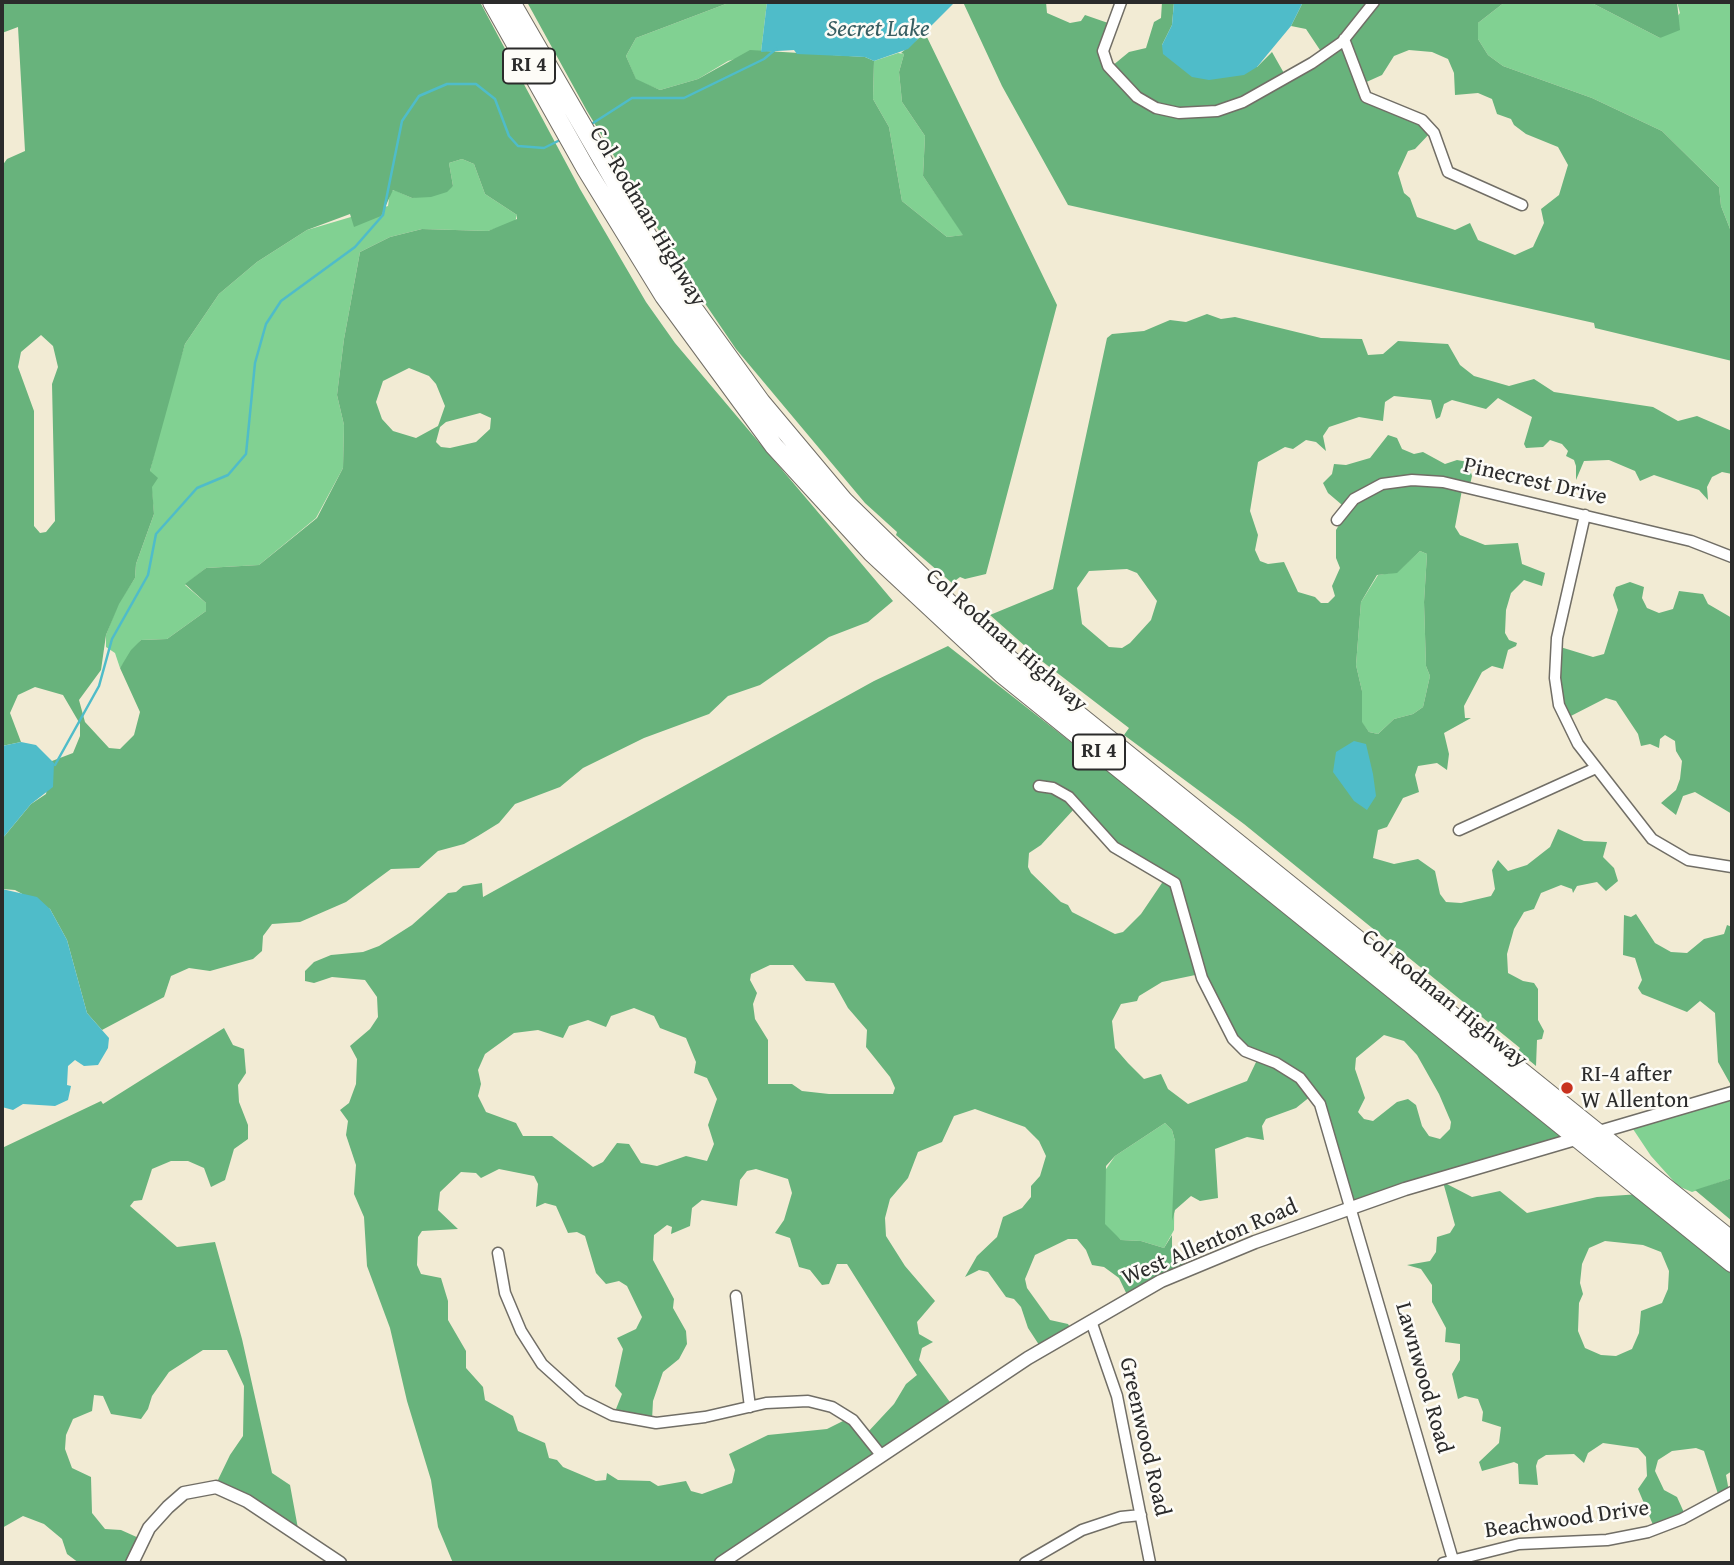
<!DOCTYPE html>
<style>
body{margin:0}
#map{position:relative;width:1734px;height:1565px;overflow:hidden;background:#f2ebd4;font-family:"Gentium Book Plus",serif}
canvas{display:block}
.frame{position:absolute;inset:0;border:4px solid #2b2b2b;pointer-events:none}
</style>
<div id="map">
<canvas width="1734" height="1565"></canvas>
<div class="frame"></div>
</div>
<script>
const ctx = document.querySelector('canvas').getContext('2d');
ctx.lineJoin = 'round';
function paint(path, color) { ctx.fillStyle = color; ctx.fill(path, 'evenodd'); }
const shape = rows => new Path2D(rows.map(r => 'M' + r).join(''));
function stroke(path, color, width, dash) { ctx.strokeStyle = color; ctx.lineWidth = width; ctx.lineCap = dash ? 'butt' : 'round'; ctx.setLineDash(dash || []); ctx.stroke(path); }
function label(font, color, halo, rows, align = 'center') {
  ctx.font = font + ' "Gentium Book Plus",serif'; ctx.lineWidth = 5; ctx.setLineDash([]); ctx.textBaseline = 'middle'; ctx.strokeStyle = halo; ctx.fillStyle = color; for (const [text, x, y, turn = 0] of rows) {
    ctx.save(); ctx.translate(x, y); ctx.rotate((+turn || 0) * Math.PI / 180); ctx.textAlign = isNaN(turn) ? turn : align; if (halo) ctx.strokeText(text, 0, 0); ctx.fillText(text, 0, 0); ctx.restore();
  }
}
const green = shape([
 [731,2,767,2,761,52,728,61,698,79,660,90,636,80,626,56,636,38],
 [1505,2,1590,2,1660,38,1680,13,1677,2,1732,2,1732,234,1721,206,1719,187,1662,131,1592,98,1503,66,1488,55,1478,39,1478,23],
 [898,53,904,54,899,72,902,102,925,136,923,176,964,235,947,237,902,201,889,127,873,99,874,61],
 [462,159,474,164,485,194,517,215,515,222,488,231,422,229,390,237,360,252,344,339,337,395,344,425,343,468,316,518,259,565,206,568,185,585,206,603,206,611,167,639,141,640,120,668,115,653,106,647,106,635,118,604,135,578,136,564,154,514,150,471,164,412,185,344,219,294,257,262,307,230,388,206,390,192,394,190,412,198,453,186,449,163],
 [1420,551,1427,554,1424,602,1426,666,1430,676,1423,707,1413,714,1394,719,1378,734,1369,732,1362,723,1362,691,1356,665,1361,602,1378,575,1397,572],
 [1732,1098,1732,1178,1692,1192,1678,1186,1651,1156,1631,1126],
 [1165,1123,1172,1130,1175,1141,1174,1230,1164,1248,1141,1241,1121,1240,1110,1231,1105,1225,1104,1172,1115,1156]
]);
const forest = shape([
 [2,2,480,2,580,189,646,302,675,343,893,601,868,622,829,637,760,685,728,696,709,714,644,738,583,768,560,787,515,804,499,823,478,836,464,844,438,851,419,868,391,869,346,902,300,922,272,924,263,936,262,951,253,959,210,971,189,968,171,976,164,997,102,1030,87,1013,67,940,50,909,15,890,2,889,2,839,31,804,46,794,52,761,73,753,80,736,80,724,63,695,35,687,18,695,10,713,21,742,2,746,2,166,7,159,25,151,18,27,2,33],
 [462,159,474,164,485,194,517,215,517,219,488,231,422,229,390,237,360,252,344,339,337,395,344,425,343,468,317,518,259,565,206,568,185,584,206,603,206,611,167,639,141,640,131,650,120,668,140,712,134,735,120,749,109,748,85,722,79,700,101,670,106,635,119,604,135,578,136,564,154,514,152,487,158,478,150,471,185,344,219,294,257,262,307,230,350,214,354,227,381,216,393,190,412,198,431,197,447,192,453,186,449,163],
 [41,335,53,346,58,367,52,384,55,521,46,532,40,533,34,526,34,411,18,367,21,352],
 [409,368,429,376,436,384,445,406,438,426,416,438,393,431,382,419,376,402,383,381],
 [480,413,491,418,490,429,476,442,450,448,441,447,436,442,440,427,446,422],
 [527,2,731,2,636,38,626,56,636,79,660,90,698,79,750,50,865,57,874,61,873,99,889,127,902,201,947,237,963,235,923,176,925,136,902,102,899,72,904,54,901,53,925,33,1057,305,986,574,965,579,960,577,952,583,896,535,897,532,865,503,736,349,685,274,587,111],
 [963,2,1046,2,1047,13,1070,23,1081,21,1085,15,1111,24,1103,47,1112,66,1129,52,1146,48,1154,22,1161,18,1162,2,1174,2,1172,25,1162,45,1257,67,1272,52,1285,75,1322,53,1306,29,1291,26,1303,2,1505,2,1478,23,1478,39,1488,55,1503,66,1592,98,1662,131,1719,187,1721,206,1732,234,1732,361,1595,328,1594,323,1068,205,1002,86],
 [1409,50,1432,52,1448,59,1454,73,1455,95,1478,93,1492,99,1497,114,1511,119,1514,125,1526,134,1558,147,1568,165,1559,195,1541,209,1544,223,1533,247,1515,255,1478,240,1470,223,1455,230,1417,217,1410,198,1404,193,1398,173,1408,151,1415,149,1432,131,1415,114,1364,94,1362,84,1382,75,1394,56],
 [1590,2,1677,2,1680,30,1660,38],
 [1207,314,1221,319,1235,317,1321,338,1362,339,1368,355,1383,354,1398,341,1448,344,1460,365,1474,376,1509,386,1534,379,1554,392,1653,407,1678,421,1697,416,1732,431,1732,474,1722,472,1712,477,1707,487,1708,500,1699,490,1654,475,1640,481,1635,471,1609,460,1584,461,1576,480,1576,466,1574,460,1566,456,1568,451,1562,444,1550,440,1543,447,1526,448,1524,444,1532,417,1498,398,1486,409,1452,400,1444,404,1440,417,1436,419,1431,400,1394,396,1385,402,1383,421,1359,417,1329,427,1323,436,1326,451,1316,442,1306,440,1293,449,1285,447,1258,462,1250,511,1258,535,1255,550,1260,561,1268,564,1284,562,1298,592,1315,597,1321,603,1328,603,1335,596,1332,586,1340,568,1336,558,1336,530,1348,510,1328,493,1323,483,1332,474,1334,464,1346,465,1370,458,1388,435,1397,438,1402,449,1414,454,1423,452,1445,464,1457,460,1468,462,1472,476,1469,489,1462,490,1455,527,1460,535,1485,545,1518,543,1522,564,1545,573,1542,586,1524,580,1511,593,1506,610,1505,633,1509,640,1517,643,1516,646,1508,650,1503,669,1492,666,1482,672,1464,706,1465,718,1471,718,1444,733,1449,754,1447,770,1437,763,1418,766,1415,775,1419,792,1403,798,1387,827,1378,830,1373,858,1394,864,1418,859,1435,871,1440,894,1446,902,1461,903,1491,896,1495,889,1492,870,1498,860,1508,871,1527,865,1550,847,1558,829,1584,841,1607,842,1603,857,1614,868,1618,881,1606,891,1597,882,1577,886,1573,893,1572,889,1561,885,1541,893,1534,909,1524,912,1514,929,1507,954,1508,973,1523,981,1534,983,1538,989,1538,1020,1544,1031,1542,1039,1537,1040,1536,1066,1518,1051,1520,1048,1244,824,1124,735,1129,728,1043,662,990,615,1053,589,1107,338,1112,334,1144,331,1170,320,1186,322],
 [1420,551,1427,554,1424,602,1426,666,1430,676,1423,707,1413,714,1394,719,1378,734,1369,732,1362,722,1362,691,1356,665,1361,602,1377,575,1397,573],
 [1127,569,1137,573,1157,601,1151,620,1130,643,1122,648,1109,647,1082,624,1077,588,1089,571],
 [1630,582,1644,587,1642,598,1647,608,1659,613,1673,609,1679,591,1703,594,1708,604,1732,618,1732,814,1695,792,1683,796,1676,815,1661,803,1676,790,1680,779,1682,761,1676,751,1675,741,1665,735,1660,739,1659,748,1650,744,1641,746,1638,734,1616,701,1606,698,1565,719,1555,650,1557,646,1593,657,1604,654,1618,610,1613,595,1616,587],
 [948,646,1575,1136,1355,1210,1327,1122,1311,1096,1296,1108,1266,1119,1262,1126,1264,1140,1247,1137,1215,1149,1218,1198,1200,1201,1191,1196,1175,1210,1172,1221,1175,1141,1172,1130,1165,1123,1115,1156,1106,1166,1105,1224,1121,1240,1141,1241,1164,1248,1172,1235,1172,1248,1180,1255,1188,1273,1129,1299,1119,1278,1104,1267,1092,1265,1086,1250,1077,1239,1068,1239,1035,1255,1025,1279,1027,1288,1050,1320,1068,1324,1074,1334,1043,1351,1028,1328,1021,1307,1014,1299,1006,1297,988,1272,979,1270,965,1277,977,1256,997,1237,1003,1217,1022,1208,1031,1197,1031,1186,1040,1176,1046,1156,1039,1141,1025,1127,975,1109,954,1116,942,1142,918,1152,908,1178,890,1199,885,1218,886,1236,905,1266,935,1301,917,1322,919,1334,933,1342,922,1348,919,1360,955,1409,718,1563,453,1563,438,1527,431,1480,407,1401,390,1328,367,1266,364,1217,354,1194,356,1165,346,1135,348,1121,340,1110,349,1103,356,1084,357,1059,350,1046,370,1029,378,1017,377,997,365,980,332,977,314,983,305,981,305,971,314,962,331,955,363,952,379,946,412,925,448,893,456,892,463,886,482,883,483,897,874,681],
 [1075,808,1164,880,1141,914,1123,932,1115,934,1072,912,1068,905,1061,902,1031,873,1028,867,1029,853,1041,845],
 [770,965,793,965,806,981,834,983,848,1008,867,1030,866,1047,890,1077,895,1088,893,1094,829,1094,802,1091,792,1084,768,1084,768,1040,755,1019,753,1004,757,993,750,980,751,974],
 [1200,974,1232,1037,1257,1060,1247,1081,1188,1104,1168,1089,1161,1074,1144,1079,1128,1063,1115,1048,1112,1021,1121,1004,1137,1001,1139,996,1162,982],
 [634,1008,654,1016,660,1028,686,1038,696,1062,694,1073,707,1078,717,1099,708,1125,714,1144,707,1161,686,1156,657,1166,641,1163,629,1144,617,1143,603,1162,593,1167,552,1136,523,1136,516,1123,486,1112,478,1096,481,1084,478,1070,485,1054,514,1033,538,1030,563,1038,569,1026,588,1020,606,1027,611,1016],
 [1384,1035,1404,1041,1417,1055,1439,1094,1451,1122,1450,1129,1440,1139,1429,1136,1422,1126,1416,1105,1408,1099,1397,1102,1373,1121,1364,1119,1358,1112,1365,1098,1355,1069,1356,1058],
 [499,1169,534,1176,538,1184,536,1207,545,1203,556,1206,568,1233,577,1232,585,1236,596,1273,606,1284,619,1281,627,1286,642,1317,636,1329,617,1338,623,1349,615,1386,622,1394,614,1414,652,1420,653,1401,663,1372,679,1359,687,1344,686,1331,673,1308,674,1299,653,1260,654,1235,667,1225,672,1227,671,1234,690,1226,692,1208,702,1200,737,1206,740,1180,747,1171,756,1169,788,1179,792,1193,784,1220,775,1233,790,1238,799,1267,810,1270,822,1285,829,1284,837,1264,847,1264,917,1375,906,1384,894,1404,867,1433,849,1418,827,1429,768,1435,729,1454,735,1470,732,1483,702,1494,691,1491,686,1481,658,1486,650,1481,618,1480,607,1473,606,1480,596,1481,563,1467,557,1460,549,1458,545,1443,518,1431,513,1416,485,1400,483,1387,466,1368,466,1351,448,1320,448,1301,441,1278,421,1274,417,1265,418,1237,422,1231,458,1229,438,1210,440,1192,461,1172,476,1173,481,1178],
 [1636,914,1655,943,1671,952,1687,953,1704,939,1724,934,1727,925,1732,927,1732,1087,1718,1062,1715,1013,1700,1001,1687,1012,1642,994,1638,988,1642,980,1635,958,1623,955,1624,915,1631,917],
 [224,1028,233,1045,244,1049,246,1073,238,1085,239,1102,248,1125,248,1139,234,1149,225,1180,211,1187,204,1168,188,1161,171,1161,152,1169,142,1200,134,1201,130,1206,177,1247,215,1242,242,1339,272,1473,290,1485,299,1534,215,1486,230,1455,243,1436,244,1386,227,1350,203,1350,169,1372,152,1396,148,1409,141,1419,111,1414,103,1396,94,1395,92,1411,73,1419,66,1435,65,1449,72,1468,91,1477,92,1513,105,1529,121,1530,141,1539,132,1563,79,1563,67,1554,62,1539,44,1524,23,1516,2,1528,2,1148,101,1101,103,1104],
 [1732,1178,1732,1221,1695,1190],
 [1443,1182,1472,1197,1500,1191,1527,1213,1597,1197,1640,1194,1732,1262,1732,1471,1726,1475,1730,1497,1720,1500,1704,1451,1696,1448,1672,1451,1658,1460,1655,1471,1664,1490,1677,1497,1686,1517,1656,1532,1638,1489,1647,1476,1646,1457,1638,1448,1603,1443,1588,1453,1584,1463,1574,1454,1546,1455,1538,1460,1536,1466,1538,1485,1519,1484,1518,1464,1514,1462,1482,1471,1479,1462,1499,1443,1501,1427,1482,1421,1483,1412,1478,1399,1465,1396,1458,1399,1452,1374,1460,1360,1460,1344,1445,1342,1446,1328,1432,1302,1432,1285,1421,1269,1407,1265,1430,1261,1436,1252,1437,1237,1450,1233,1455,1225],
 [1605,1241,1643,1245,1661,1252,1669,1271,1668,1289,1662,1303,1641,1311,1639,1333,1632,1349,1616,1356,1601,1355,1585,1348,1578,1331,1579,1303,1583,1294,1580,1283,1582,1264,1589,1248]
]);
const water = shape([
 [767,2,790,4,955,2,908,49,874,61,865,57,797,54,794,50,761,52],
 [1174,2,1303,2,1291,26,1257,67,1244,75,1209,80,1192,77,1163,54,1162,45,1172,25],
 [1354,741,1366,744,1373,774,1376,796,1367,810,1354,801,1333,772,1336,752],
 [21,742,36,745,54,763,53,787,31,804,2,839,2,746],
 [2,889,37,897,50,909,67,940,87,1013,109,1038,108,1048,98,1065,84,1066,75,1060,68,1066,67,1085,71,1086,68,1100,55,1106,23,1104,13,1110,2,1107]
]);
const stream = shape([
 [590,125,632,98,684,98,764,59,776,49],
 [55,765,99,686,112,639,148,575,156,534,197,488,228,475,246,454,255,363,266,324,281,301,355,247,383,215,402,121,419,96,447,84,476,84,495,99,509,136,518,146,544,148,562,139]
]);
const minor = shape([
 [1121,2,1103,51,1108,66,1137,97,1156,108,1179,113,1217,111,1243,102,1312,63,1342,42,1374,2],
 [1344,39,1366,97,1422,120,1434,133,1448,172,1522,205],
 [1585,515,1557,638,1555,678,1559,705,1578,744,1652,839,1688,860,1732,867],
 [1337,520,1354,499,1382,484,1412,480,1443,482,1691,541,1732,557],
 [1039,786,1053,788,1069,797,1114,847,1175,883,1202,978,1233,1039,1245,1051,1276,1063,1300,1078,1320,1104,1453,1560],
 [1459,830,1596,768],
 [498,1253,505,1293,521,1331,542,1364,582,1400,612,1415,656,1423,705,1417,766,1403,808,1401,832,1407,853,1420,881,1455],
 [736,1296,750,1407],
 [1091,1321,1117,1396,1150,1563],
 [1025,1563,1082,1530,1121,1517,1141,1515],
 [1443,1563,1519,1544,1607,1540,1648,1532,1682,1519,1732,1492]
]);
const tertiary = shape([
 [132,1563,149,1528,168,1507,184,1493,216,1487,247,1501,340,1563],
 [721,1563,1028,1358,1161,1281,1255,1242,1405,1189,1732,1093]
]);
const trunk = shape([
 [492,2,586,169,664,296,774,446,872,553,1002,674,1732,1263],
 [511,2,625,199,688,301,761,402,844,501,993,646,1732,1241]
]);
const markers = [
 [1567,1088,7,"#c8321e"]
];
const shields = [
 [529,66,52],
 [1099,752,52]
];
const shieldNames = [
 ["RI 4",529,66],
 ["RI 4",1099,752]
];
const streetNames = [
 ["Col Rodman Highway",647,217,59],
 ["Pinecrest Drive",1535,482,13],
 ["Col Rodman Highway",1006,641,41],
 ["Col Rodman Highway",1444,999,39],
 ["West Allenton Road",1210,1243,-23],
 ["Lawnwood Road",1423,1378,74],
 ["Greenwood Road",1144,1437,77],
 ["Beachwood Drive",1567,1520,-8]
];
const poiNames = [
 ["RI-4 after",1581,1075],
 ["W Allenton",1581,1101]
];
const waterNames = [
 ["Secret Lake",878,30]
];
paint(green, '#81d192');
paint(forest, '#68b37c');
paint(water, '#4fbcc9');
stroke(stream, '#4fbcc9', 2.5);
stroke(minor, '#716e66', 13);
stroke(tertiary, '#716e66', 15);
stroke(trunk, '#716e66', 20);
stroke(minor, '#fff', 10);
stroke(tertiary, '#fff', 12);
stroke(trunk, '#fff', 18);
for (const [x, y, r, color] of markers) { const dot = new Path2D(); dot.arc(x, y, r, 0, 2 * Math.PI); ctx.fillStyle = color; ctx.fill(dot); stroke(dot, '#fdfcf7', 2.5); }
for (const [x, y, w] of shields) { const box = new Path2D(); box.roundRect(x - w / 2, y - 17.5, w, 35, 5); ctx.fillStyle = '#fdfcf7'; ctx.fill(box); stroke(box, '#2b2b2b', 2); }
label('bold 21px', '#2b2b2b', null, shieldNames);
label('23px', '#2b2b2b', '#fdfcf7', streetNames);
label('23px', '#2b2b2b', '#fdfcf7', poiNames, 'left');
label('italic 24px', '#385e62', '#fdfcf7', waterNames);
</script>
